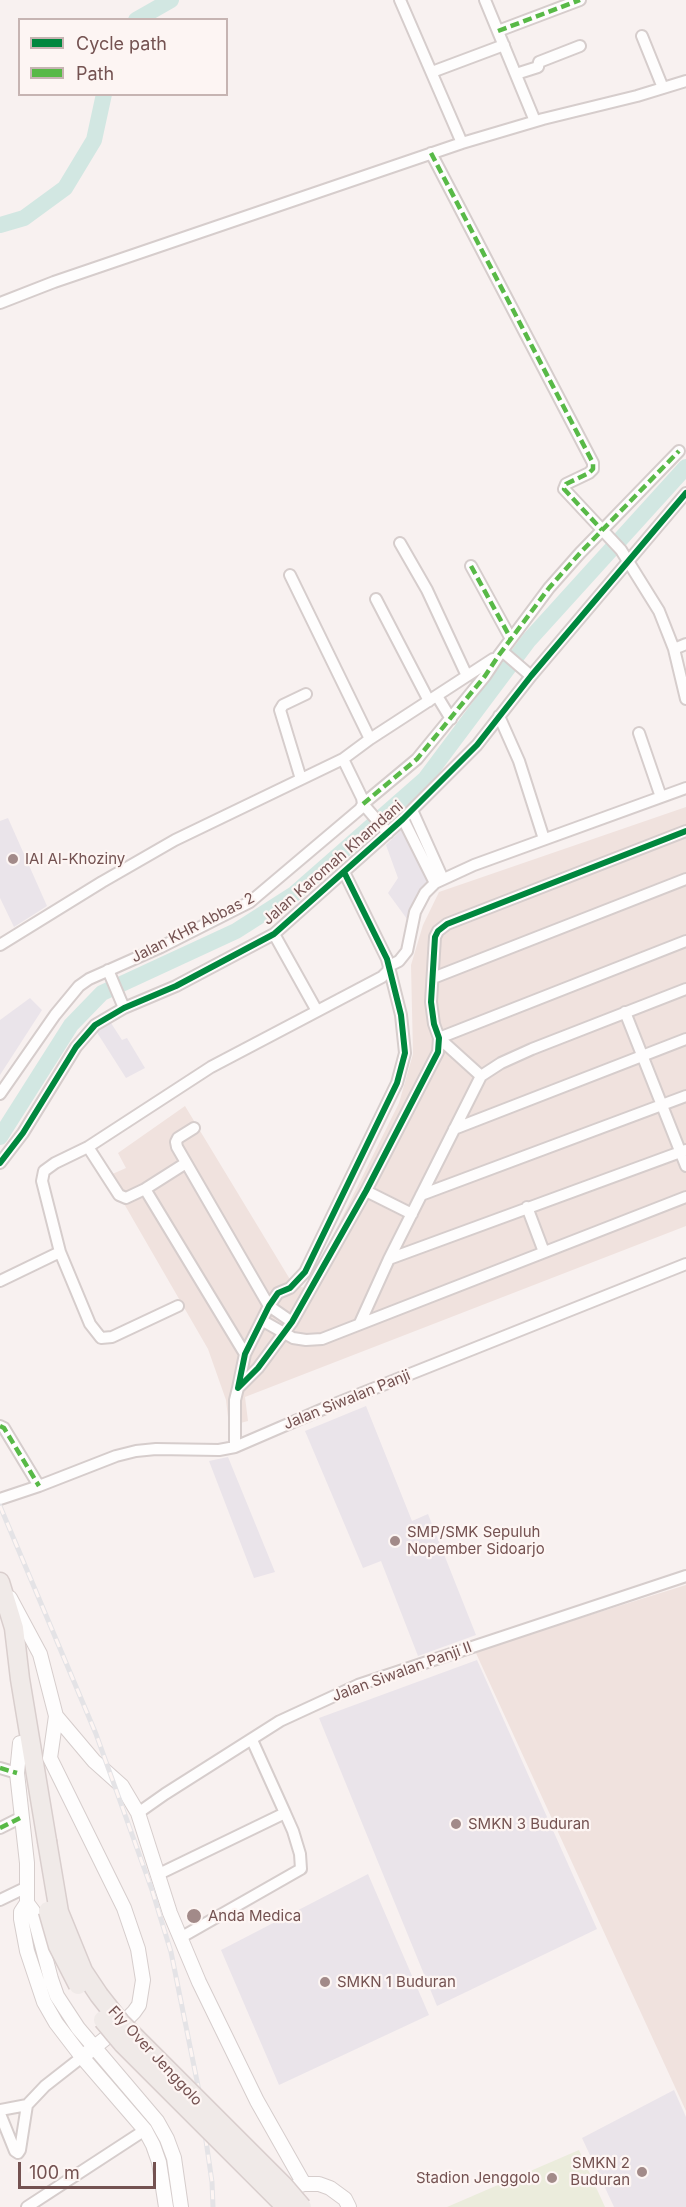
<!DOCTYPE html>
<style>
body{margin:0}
#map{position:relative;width:686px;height:2207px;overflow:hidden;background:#f8f1f0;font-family:Inter,sans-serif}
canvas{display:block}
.legend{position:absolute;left:18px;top:18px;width:210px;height:78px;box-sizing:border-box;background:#fdf5f3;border:2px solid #c6b4b2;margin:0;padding:8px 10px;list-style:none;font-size:18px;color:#745251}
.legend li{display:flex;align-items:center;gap:12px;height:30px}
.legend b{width:30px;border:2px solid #c6b4b2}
.scale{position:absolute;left:18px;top:2162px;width:138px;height:27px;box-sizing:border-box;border:3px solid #745251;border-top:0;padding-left:8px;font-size:18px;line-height:21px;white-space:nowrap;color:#745251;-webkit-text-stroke:4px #fdf5f3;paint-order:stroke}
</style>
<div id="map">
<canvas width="686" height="2207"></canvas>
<ul class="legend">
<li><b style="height:8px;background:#00873e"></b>Cycle path</li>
<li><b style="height:8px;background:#58b947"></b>Path</li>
</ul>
<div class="scale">100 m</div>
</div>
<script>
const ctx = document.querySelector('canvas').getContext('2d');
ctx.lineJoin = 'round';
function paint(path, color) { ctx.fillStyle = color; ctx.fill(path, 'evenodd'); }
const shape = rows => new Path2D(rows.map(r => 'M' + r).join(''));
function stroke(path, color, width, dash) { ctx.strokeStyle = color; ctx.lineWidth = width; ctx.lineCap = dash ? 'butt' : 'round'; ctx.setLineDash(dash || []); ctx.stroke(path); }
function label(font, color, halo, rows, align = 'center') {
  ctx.font = font + ' Inter,sans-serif'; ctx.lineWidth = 4.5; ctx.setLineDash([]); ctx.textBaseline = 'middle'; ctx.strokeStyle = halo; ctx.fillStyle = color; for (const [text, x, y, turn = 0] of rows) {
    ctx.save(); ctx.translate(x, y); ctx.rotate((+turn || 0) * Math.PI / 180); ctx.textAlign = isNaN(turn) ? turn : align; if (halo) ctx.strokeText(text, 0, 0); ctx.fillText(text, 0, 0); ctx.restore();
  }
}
const residential = shape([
 [686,807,686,1226,245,1397,248,1421,229,1426,226,1400,208,1349,108,1176,126,1168,118,1153,185,1106,294,1286,307,1288,399,1103,413,1054,411,965,423,925,439,892],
 [686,1585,686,2111,475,1651]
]);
const education = shape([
 [8,818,47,906,14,927,0,898,0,821],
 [412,819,439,875,429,881,421,892,407,919,388,893,398,878,386,845],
 [30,998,42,1010,0,1075,0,1020],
 [111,1023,122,1040,127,1038,145,1068,126,1078,96,1031],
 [366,1406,412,1521,428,1514,476,1635,418,1656,381,1561,363,1568,305,1431],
 [228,1457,275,1572,254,1578,209,1461],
 [477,1660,597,1929,437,2006,319,1718],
 [368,1874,429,2015,279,2085,221,1950],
 [674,2090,686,2117,686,2207,614,2207,582,2138]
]);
const green = shape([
 [579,2150,605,2207,447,2207]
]);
const river = shape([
 [136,20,171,0],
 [0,225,24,218,65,188,94,140,104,94],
 [0,1137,71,1025,102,993,236,931,294,894,425,779,529,640,686,467]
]);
const minor = shape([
 [400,0,462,143],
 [485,0,535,121],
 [498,31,580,0],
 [642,36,663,88],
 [432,72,504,45],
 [516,74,538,67,539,62,580,46],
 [431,153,593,463,593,469,589,473,566,484,564,489,621,550,659,611,674,649,686,699],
 [0,303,54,282,462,143,543,119,637,96,686,81],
 [400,543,427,590,467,676],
 [471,566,511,639],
 [376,599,429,701],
 [674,649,686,644],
 [502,651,531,676],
 [437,696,451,719],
 [499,716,519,761,544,839],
 [639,733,661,797],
 [370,739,493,659],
 [301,779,280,710,283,705,306,694],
 [412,810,443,879],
 [403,819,435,883],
 [388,833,363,804,417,759,485,676,499,655,549,588,580,553,679,451],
 [344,872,387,959,401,1015,405,1053,397,1083,305,1272,290,1288,278,1293,269,1306,245,1354,238,1388,258,1368,292,1322,366,1191,438,1052,439,1038,434,1024,431,1002,435,937,438,931,447,924,686,831],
 [274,934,317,1011],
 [0,945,102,882,175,840,343,759,370,739,290,575],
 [108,970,124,1008],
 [433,978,686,879],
 [625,1012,686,1166],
 [439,1038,686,941],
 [439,1038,481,1076],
 [0,1094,55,1015,79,986,89,979,161,947,250,902,360,809,363,804,362,798,343,759],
 [194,1128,178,1138,176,1142,177,1147,269,1306,292,1322],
 [454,1129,686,1039],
 [88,1147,119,1195,126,1198,145,1189,186,1163],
 [0,1163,23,1133,76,1047,95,1025,124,1008,176,986,274,934,403,819,477,745,531,676,686,493],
 [145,1189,245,1354],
 [366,1191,412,1214],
 [421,1195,686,1096],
 [527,1207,544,1252],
 [60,1252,90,1324,101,1338,112,1337,178,1306],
 [389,1259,686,1150],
 [0,1281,60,1252,42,1181,44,1171,55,1163,88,1147,211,1067,382,977,388,971,389,966,399,961,407,951,415,912,425,893,435,883,474,865,686,788],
 [263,1321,293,1338,306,1340,322,1339,686,1197],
 [360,1323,389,1259,481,1076,501,1063,532,1049,686,989],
 [0,1426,4,1428,39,1486],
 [235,1447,235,1400,238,1388],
 [0,1499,39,1486,116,1456,136,1451,156,1449,219,1450,235,1447,330,1406,686,1264],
 [252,1740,285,1813],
 [0,1768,17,1773],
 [138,1813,165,1794,280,1721,358,1685,686,1576],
 [0,1828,20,1818],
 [159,1874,285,1813,293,1831,300,1854,301,1869,180,1938],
 [0,1900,27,1887],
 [0,2110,27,2105],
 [0,2114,15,2151,18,2153,20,2150,27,2105,45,2086,82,2057],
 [27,2207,145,2130]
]);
const tertiary = shape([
 [10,1598,40,1654,56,1716,50,1758,124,1908,138,1949,143,1980,139,2005,134,2012,116,2030,82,2057],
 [56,1716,94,1761,122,1786,138,1813,170,1913,199,1982,257,2101,304,2184],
 [20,1743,17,1773,27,1863,27,1903,33,1911,51,1979,57,1996,78,2028,157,2121,167,2139,174,2158,181,2207],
 [27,1903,21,1912,21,1919,27,1951,44,2002,56,2023,82,2057,145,2130,153,2145,159,2162,166,2207],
 [297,2186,304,2184,319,2184,330,2188,345,2199,349,2207]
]);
const trunk = shape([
 [0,1582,14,1628,20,1679,47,1841]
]);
const rail = shape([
 [0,1506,96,1734,152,1890,171,1952,198,2086,212,2182,213,2207]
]);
const trunkBridge = shape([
 [47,1841,59,1912,83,1971,99,1995,121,2023,284,2186,302,2207],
 [48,1911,58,1946,78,1985],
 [103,2020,123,2044,286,2207]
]);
const quiet = shape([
 [498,31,580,0],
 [431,153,593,463,593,469,589,473,566,484,564,489,602,530],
 [471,566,511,639],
 [363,804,417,759,485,676,499,655,549,588,580,553,679,451],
 [0,1426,4,1428,39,1486],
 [0,1768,17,1773],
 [0,1828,20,1818]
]);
const cycleway = shape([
 [344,872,387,959,401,1015,405,1053,397,1083,305,1272,290,1288,278,1293,269,1306,245,1354,238,1388,258,1368,292,1322,366,1191,438,1052,439,1038,434,1024,431,1002,435,937,438,931,447,924,686,831],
 [0,1163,23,1133,76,1047,95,1025,124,1008,176,986,274,934,403,819,477,745,531,676,686,493]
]);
const markers = [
 [13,859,6,"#a28a89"],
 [395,1541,6,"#a28a89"],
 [456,1824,6,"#a28a89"],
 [194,1916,8,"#a28a89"],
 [325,1982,6,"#a28a89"],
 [642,2172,6,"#a28a89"],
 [552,2178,6,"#a28a89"]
];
const poiNames = [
 ["IAI Al-Khoziny",25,859],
 ["SMP/SMK Sepuluh",407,1532],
 ["Nopember Sidoarjo",407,1549],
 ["SMKN 3 Buduran",468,1824],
 ["Anda Medica",208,1916],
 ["SMKN 1 Buduran",337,1982],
 ["SMKN 2",630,2163,"right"],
 ["Buduran",630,2180,"right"],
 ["Stadion Jenggolo",540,2178,"right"]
];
const streetNames = [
 ["Jalan Karomah Khamdani",333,863,-41],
 ["Jalan KHR Abbas 2",193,928,-27],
 ["Jalan Siwalan Panji",347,1400,-22],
 ["Jalan Siwalan Panji II",402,1672,-20],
 ["Fly Over Jenggolo",155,2056,47]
];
paint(residential, '#f0e2de');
paint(education, '#eae4ea');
paint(green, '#ebecdc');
stroke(river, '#d2e7e2', 16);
stroke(minor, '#d6cdcc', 14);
stroke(tertiary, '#d6cdcc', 16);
stroke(trunk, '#d9cecd', 21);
stroke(minor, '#fefdfd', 10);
stroke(tertiary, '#fefdfd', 14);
stroke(trunk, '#f0eae8', 18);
stroke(rail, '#e4e3e6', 5);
stroke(rail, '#fdf5f3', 3, [9]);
stroke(trunkBridge, '#d9cecd', 21, []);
stroke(trunkBridge, '#f0eae8', 18);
stroke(quiet, '#58b947', 4.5, [9, 4.5]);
stroke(cycleway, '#00873e', 6);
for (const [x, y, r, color] of markers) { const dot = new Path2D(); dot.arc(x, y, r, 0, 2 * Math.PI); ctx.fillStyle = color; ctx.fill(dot); stroke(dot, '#fdf5f3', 2); }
label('15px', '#745251', '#fdf5f3', poiNames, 'left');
label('15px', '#745251', '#fdf5f3', streetNames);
</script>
